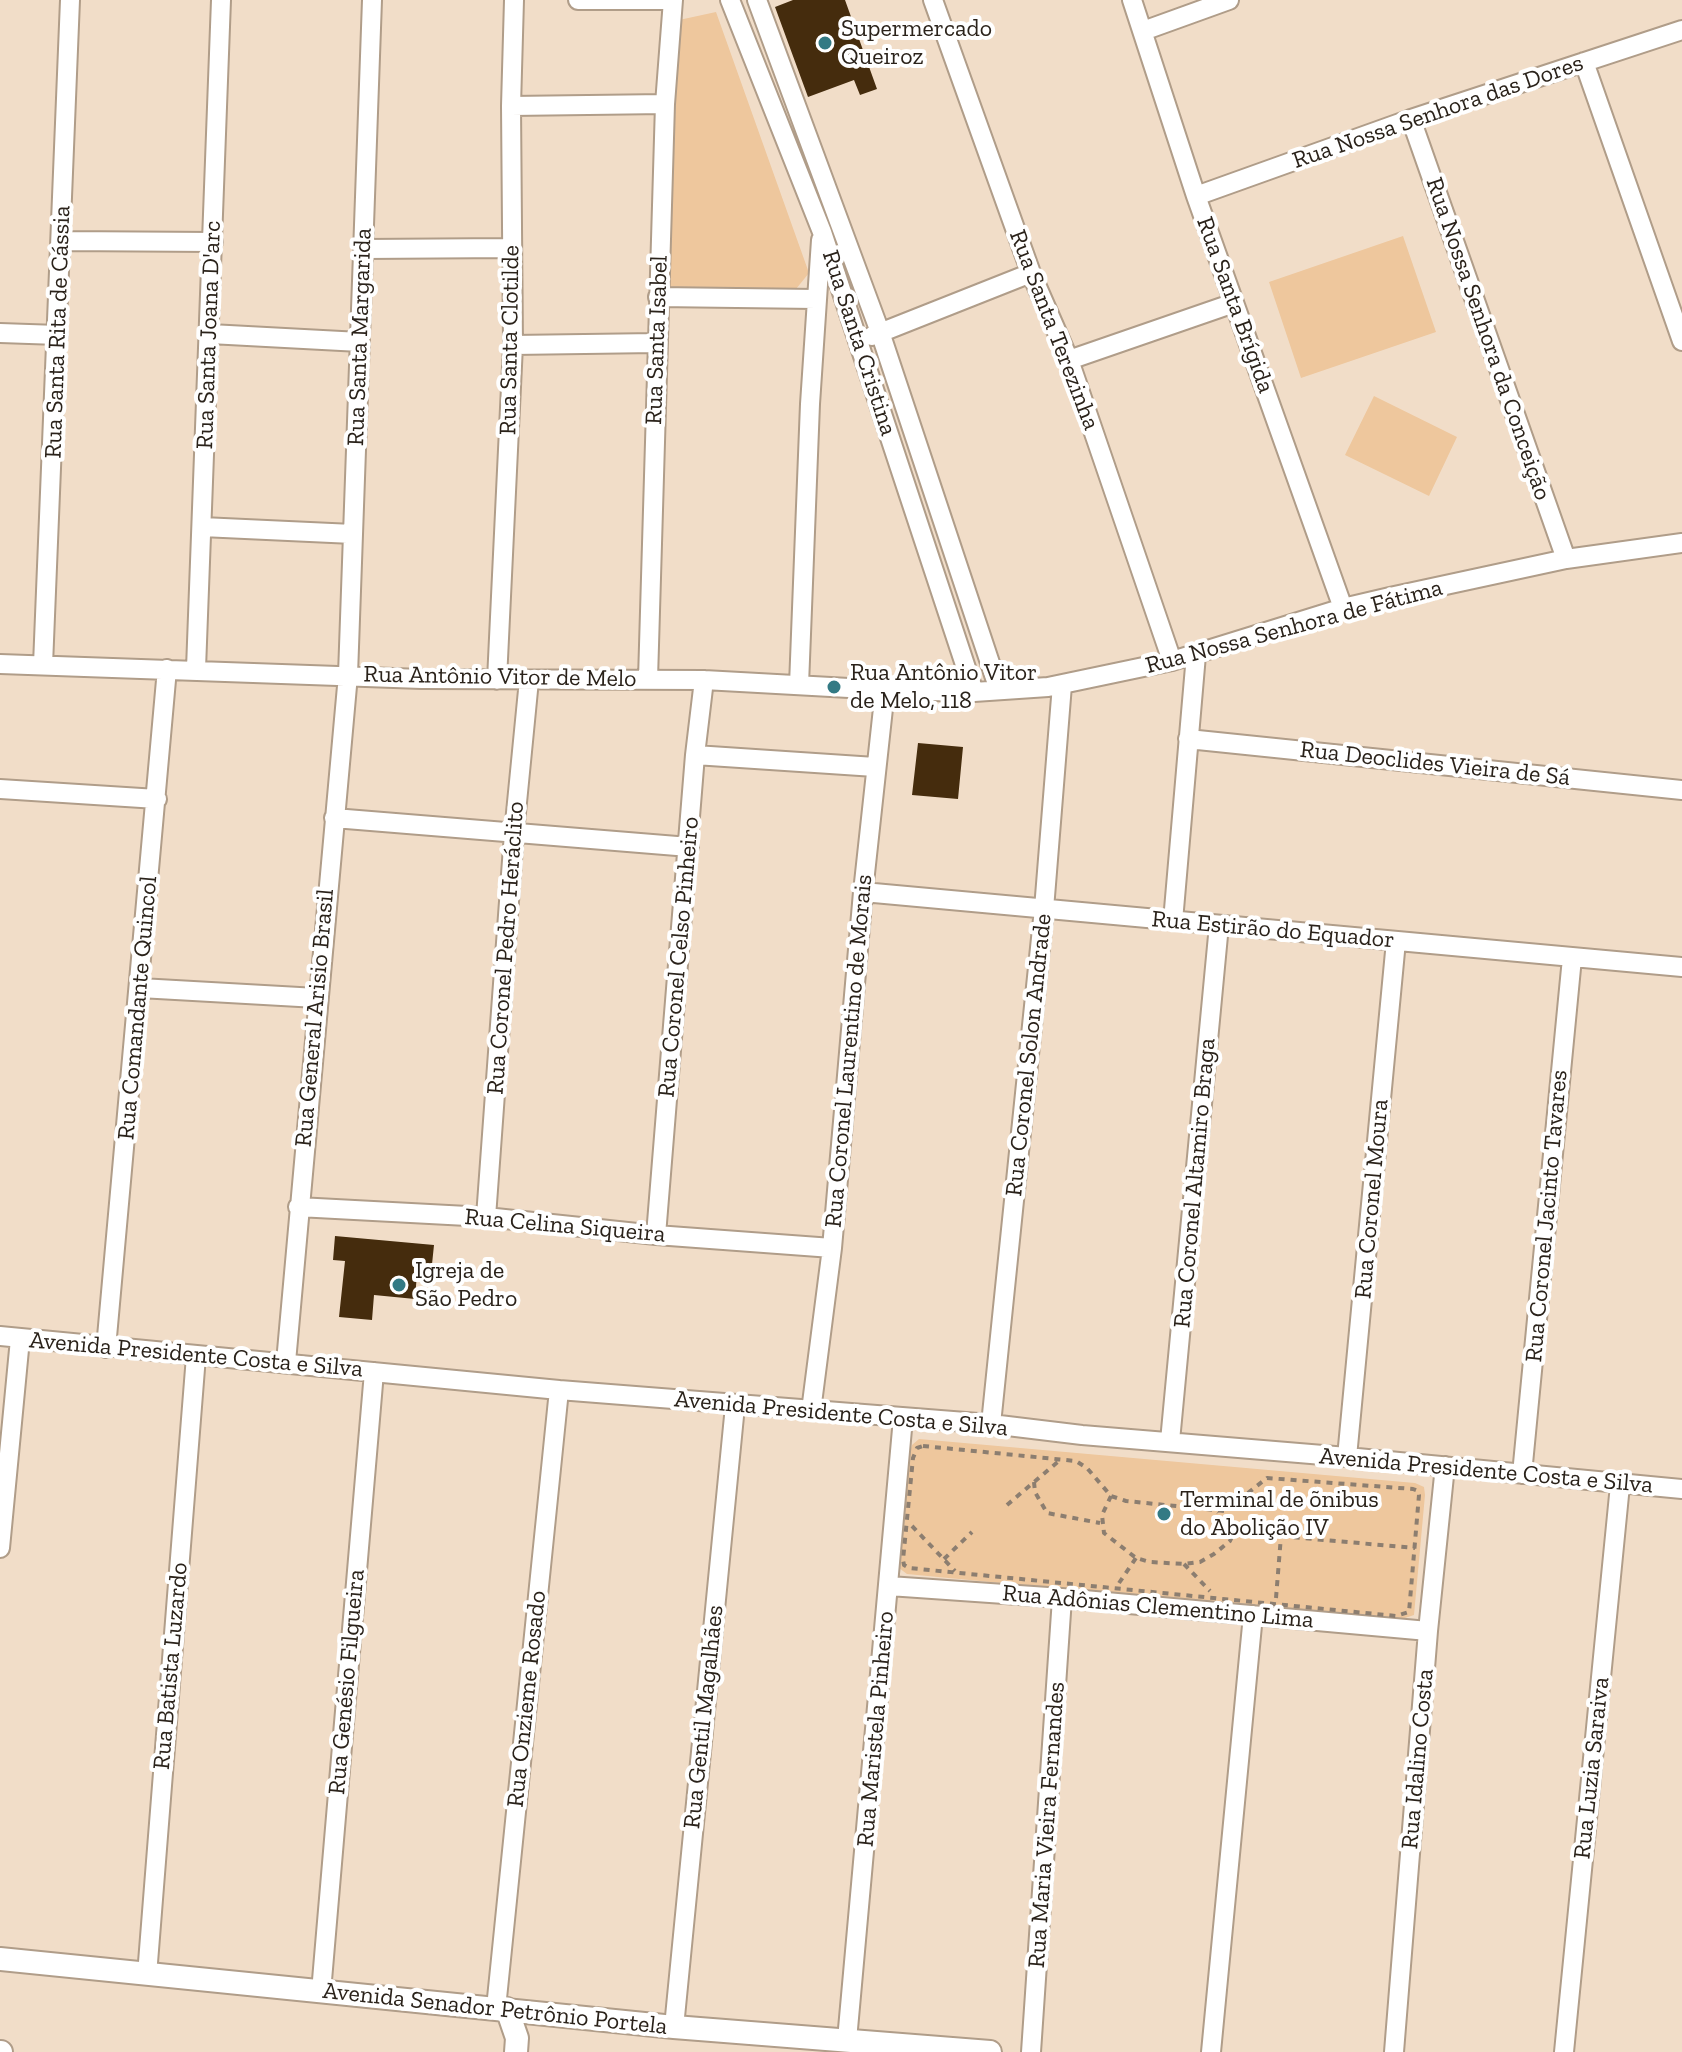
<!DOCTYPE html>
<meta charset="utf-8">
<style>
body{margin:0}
canvas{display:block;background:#f1ddc8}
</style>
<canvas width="1682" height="2052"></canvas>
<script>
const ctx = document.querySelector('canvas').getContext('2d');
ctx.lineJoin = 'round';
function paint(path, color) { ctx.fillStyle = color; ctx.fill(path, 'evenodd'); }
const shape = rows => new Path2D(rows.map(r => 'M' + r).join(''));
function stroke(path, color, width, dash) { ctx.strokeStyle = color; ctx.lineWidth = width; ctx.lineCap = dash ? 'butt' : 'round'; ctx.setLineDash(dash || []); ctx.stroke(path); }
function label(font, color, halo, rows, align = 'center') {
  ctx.font = font + ' "Zilla Slab",serif'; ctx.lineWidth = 8; ctx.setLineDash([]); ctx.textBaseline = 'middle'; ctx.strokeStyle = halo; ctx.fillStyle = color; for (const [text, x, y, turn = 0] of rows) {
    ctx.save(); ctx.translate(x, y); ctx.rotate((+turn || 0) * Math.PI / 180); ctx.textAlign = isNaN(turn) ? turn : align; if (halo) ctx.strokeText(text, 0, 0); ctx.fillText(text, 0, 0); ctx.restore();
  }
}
const green = shape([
 [716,12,809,273,796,289,668,289,679,20],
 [1403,236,1436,332,1301,378,1269,282],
 [1374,396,1457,437,1429,496,1345,455],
 [919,1439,1415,1483,1424,1487,1425,1495,1414,1615,1396,1621,907,1574,899,1568,897,1560,908,1457,912,1445]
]);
const building = shape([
 [793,0,845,0,877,89,860,95,854,80,808,97,775,7],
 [918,743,963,747,958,799,912,795],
 [335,1236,434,1245,431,1274,417,1273,415,1299,374,1295,372,1320,339,1317,345,1261,333,1260]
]);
const path = shape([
 [923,1446,1076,1461,1087,1468,1111,1496,1126,1501,1225,1511,1267,1478,1413,1489,1418,1491,1419,1495,1409,1612,1396,1616,909,1568,904,1565,903,1560,913,1458,917,1448,923,1446],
 [1034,1482,1035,1492,1047,1513,1100,1523],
 [1111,1496,1102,1515,1104,1533,1136,1558,1150,1562,1184,1564,1200,1562,1214,1554,1230,1541,1234,1532,1218,1512],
 [1007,1505,1060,1460],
 [912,1526,955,1571],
 [1234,1532,1415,1548],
 [944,1559,972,1532],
 [1184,1564,1210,1591],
 [1119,1583,1136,1558],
 [1276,1598,1281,1536]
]);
const minor = shape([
 [578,0,673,0],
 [730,0,822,232,974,692],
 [757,0,880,332,999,690],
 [933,0,1031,273,1069,360,1172,661],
 [1132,0,1196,196,1343,608],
 [1143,31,1229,0],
 [1584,62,1682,341],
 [511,106,665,104],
 [1411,119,1566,559],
 [1196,196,1411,119,1682,30],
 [62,241,213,242],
 [363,249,511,248],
 [658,297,816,299],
 [0,333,58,335],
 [210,334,360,342],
 [872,336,1031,273],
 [513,345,656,343],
 [1069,360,1234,303],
 [202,527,353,534],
 [0,664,422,679,704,680,885,690,974,692,1048,687,1172,661,1343,608,1390,597,1566,559,1682,543],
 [43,665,70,0],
 [196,669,221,0],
 [648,679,665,104,673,0],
 [497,680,513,345,511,106,514,0],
 [799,685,810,404,821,240],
 [1188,739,1682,790],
 [695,755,875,767],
 [0,789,157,799],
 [334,818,689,847],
 [863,892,1682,967],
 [1173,921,1196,655],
 [140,988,317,998],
 [298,1207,486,1217,656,1235,832,1248],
 [486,1217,514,833,529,680],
 [656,1235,695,755,704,680],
 [0,1336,559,1390,991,1424,1082,1435,1347,1457,1682,1489],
 [106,1348,167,669],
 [286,1362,348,675,372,0],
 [811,1411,832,1248,863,892,885,690],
 [991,1424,1044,909,1062,685],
 [1170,1441,1219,925],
 [1347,1457,1396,941],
 [1522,1474,1572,958],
 [0,1548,20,1339],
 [889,1586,1062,1598,1428,1631],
 [147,1975,196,1356],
 [321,1992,374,1372],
 [496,2008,559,1390],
 [674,2027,735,1406],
 [847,2040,903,1418],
 [1031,2052,1062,1598],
 [1211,2052,1253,1615],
 [1394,2052,1428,1631,1445,1466],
 [1564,2052,1620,1485]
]);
const tertiary = shape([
 [0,1959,674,2027,990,2052],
 [507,2009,517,2038,516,2052],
 [0,2052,1,2052]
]);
const markers = [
 [825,43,8,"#337a84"],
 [834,687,8,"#337a84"],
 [399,1285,8,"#337a84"],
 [1164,1514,8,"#337a84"]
];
const poiNames = [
 ["Supermercado",841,29],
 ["Queiroz",841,57],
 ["Rua Antônio Vitor",850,673],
 ["de Melo, 118",850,701],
 ["Igreja de",415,1271],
 ["São Pedro",415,1299],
 ["Terminal de õnibus",1180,1500],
 ["do Abolição IV",1180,1528]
];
const streetNames = [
 ["Rua Nossa Senhora das Dores",1438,112,-19],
 ["Rua Santa Brígida",1235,305,70],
 ["Rua Santa Terezinha",1054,330,69],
 ["Rua Santa Rita de Cássia",58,332,-88],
 ["Rua Santa Joana D'arc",209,335,-88],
 ["Rua Santa Margarida",360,337,-88],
 ["Rua Nossa Senhora da Conceição",1488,339,71],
 ["Rua Santa Clotilde",510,340,-89],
 ["Rua Santa Isabel",657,340,-88],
 ["Rua Santa Cristina",859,343,72],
 ["Rua Nossa Senhora de Fátima",1294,627,-15],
 ["Rua Antônio Vitor de Melo",500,677,1],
 ["Rua Deoclides Vieira de Sá",1435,764,6],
 ["Rua Estirão do Equador",1273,930,5],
 ["Rua Coronel Pedro Heráclito",506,948,-86],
 ["Rua Coronel Celso Pinheiro",679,957,-85],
 ["Rua Comandante Quincol",138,1008,-85],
 ["Rua General Arisio Brasil",315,1018,-85],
 ["Rua Coronel Laurentino de Morais",849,1051,-85],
 ["Rua Coronel Solon Andrade",1029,1055,-84],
 ["Rua Coronel Altamiro Braga",1195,1183,-85],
 ["Rua Coronel Moura",1372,1199,-85],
 ["Rua Coronel Jacinto Tavares",1547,1216,-85],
 ["Rua Celina Siqueira",565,1226,5],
 ["Avenida Presidente Costa e Silva",196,1355,5],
 ["Avenida Presidente Costa e Silva",841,1414,5],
 ["Avenida Presidente Costa e Silva",1486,1471,5],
 ["Rua Adônias Clementino Lima",1158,1607,5],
 ["Rua Batista Luzardo",171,1666,-85],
 ["Rua Genésio Filgueira",347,1682,-85],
 ["Rua Onzieme Rosado",527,1699,-84],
 ["Rua Gentil Magalhães",704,1717,-84],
 ["Rua Maristela Pinheiro",876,1729,-85],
 ["Rua Idalino Costa",1418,1759,-85],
 ["Rua Luzia Saraiva",1592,1768,-84],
 ["Rua Maria Vieira Fernandes",1047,1825,-86],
 ["Avenida Senador Petrônio Portela",495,2009,6]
];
paint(green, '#eec79d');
paint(building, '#452c0d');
stroke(minor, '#b09d89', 22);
stroke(tertiary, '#b09d89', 26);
stroke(path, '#8c7e70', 4, [6, 6]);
stroke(minor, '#fff', 18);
stroke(tertiary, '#fff', 22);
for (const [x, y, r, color] of markers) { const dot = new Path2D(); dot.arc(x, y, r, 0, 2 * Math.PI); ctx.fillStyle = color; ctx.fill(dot); stroke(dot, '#fff', 3); }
label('24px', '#2a221a', '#fff', poiNames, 'left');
label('24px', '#2a221a', '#fff', streetNames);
</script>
